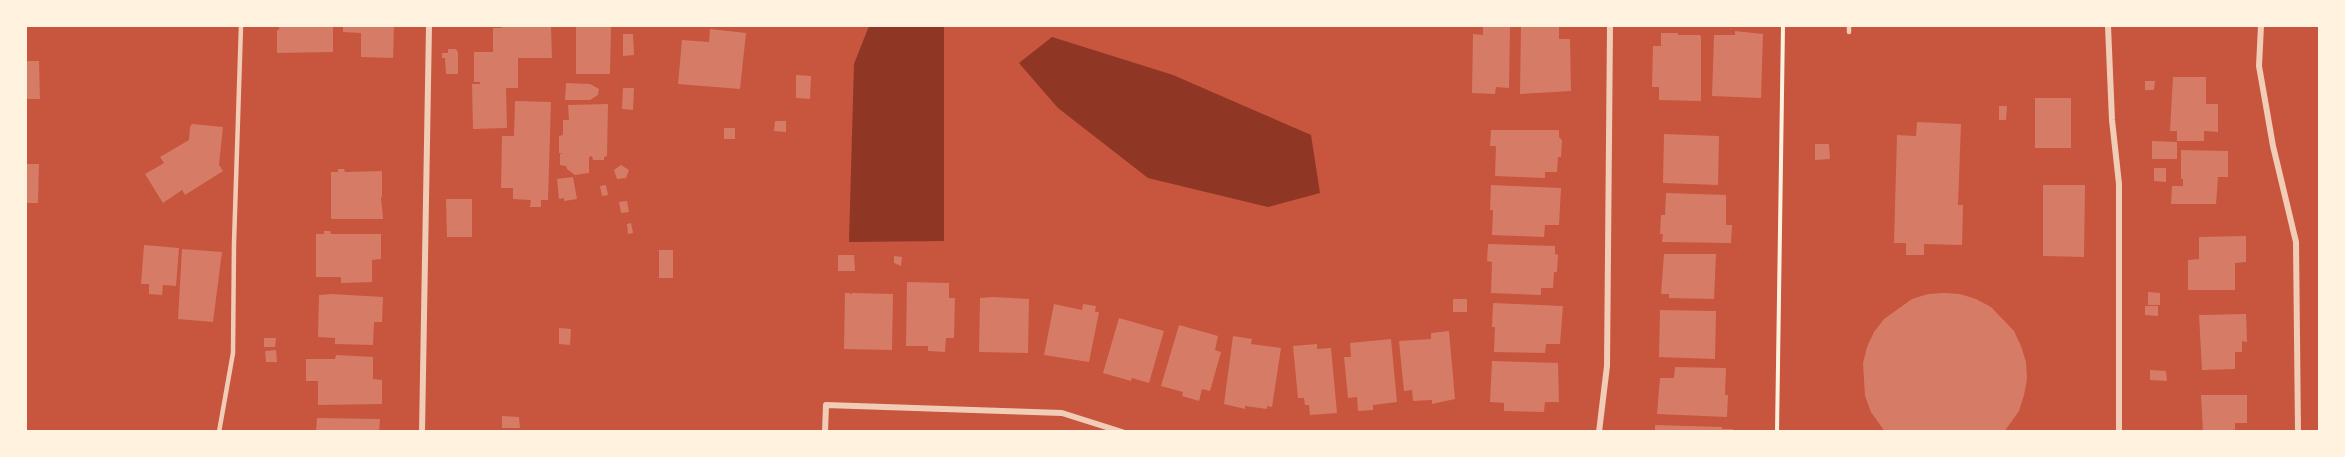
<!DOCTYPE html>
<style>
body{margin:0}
#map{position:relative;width:2345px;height:457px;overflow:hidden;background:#c8553d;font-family:"Alegreya Sans",sans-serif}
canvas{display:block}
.frame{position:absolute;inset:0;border:27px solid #fff3e0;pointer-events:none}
</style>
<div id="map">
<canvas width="2345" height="457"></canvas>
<div class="frame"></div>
</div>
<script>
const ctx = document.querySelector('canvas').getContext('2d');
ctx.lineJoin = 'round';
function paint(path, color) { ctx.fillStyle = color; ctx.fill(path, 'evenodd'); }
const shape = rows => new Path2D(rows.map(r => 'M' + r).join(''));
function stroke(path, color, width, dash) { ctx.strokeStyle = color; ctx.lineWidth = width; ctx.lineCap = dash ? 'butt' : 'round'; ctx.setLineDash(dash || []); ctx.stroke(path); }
const water = shape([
 [869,26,944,26,944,241,849,242,854,64],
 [1052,37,1173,75,1311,135,1320,193,1268,207,1148,178,1058,108,1019,63]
]);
const building = shape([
 [279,26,333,26,333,52,277,53,277,30,279,30],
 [343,26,394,26,393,58,361,57,361,33,343,32],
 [502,26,551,26,552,58,518,58,518,88,506,88,507,128,473,129,472,84,480,84,480,82,474,82,474,52,493,52,493,28,502,28],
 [576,26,611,26,610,74,576,74],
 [1483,26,1510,26,1509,88,1496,87,1495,94,1472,93,1473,34,1483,35],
 [1521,26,1559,26,1559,39,1570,39,1571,91,1520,94],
 [710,29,746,33,740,89,678,84,682,40,709,42],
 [1735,31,1763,34,1761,98,1712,96,1714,35,1735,35],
 [1661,33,1678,33,1678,35,1700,35,1701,37,1701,101,1659,100,1659,87,1652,87,1653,46,1661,46],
 [623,34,633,34,634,55,623,56],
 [448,49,456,49,458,52,458,74,446,74,445,58,442,58,442,53,448,53],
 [26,61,39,61,40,99,26,99],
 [796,75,811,76,810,99,796,98],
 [2173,77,2206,77,2206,104,2218,104,2218,132,2204,131,2204,141,2177,141,2177,131,2170,131],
 [2145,81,2155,81,2154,90,2145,90],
 [566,83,590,84,599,89,598,95,590,100,565,100],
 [623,88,634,88,633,110,622,109],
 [2035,98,2071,98,2071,148,2035,148],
 [515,101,551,102,548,200,541,200,541,207,530,207,531,200,513,199,513,188,501,188,502,136,514,136],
 [608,104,607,156,604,157,604,160,593,160,592,156,589,157,589,173,575,175,567,169,566,166,560,165,560,154,563,154,559,153,559,136,563,135,563,120,569,120,568,105],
 [1999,106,2007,106,2006,120,1999,120],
 [775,121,786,121,786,132,774,131],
 [1917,122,1961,124,1958,205,1963,205,1962,245,1924,244,1924,255,1906,255,1906,243,1894,243,1897,135,1916,136],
 [192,124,223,127,219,165,223,171,185,195,182,190,163,203,145,174,164,163,160,157,189,140,190,127],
 [724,128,735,128,735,139,724,139],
 [1491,130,1559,130,1559,137,1562,140,1561,157,1558,157,1557,172,1545,172,1545,178,1495,176,1496,146,1490,146],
 [1664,134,1719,136,1718,185,1663,183],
 [2152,141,2177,142,2177,159,2152,159],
 [1815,144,1829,144,1830,159,1815,160],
 [2181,150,2228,151,2228,177,2218,177,2216,204,2171,204,2172,186,2183,186,2183,179,2181,179],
 [26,164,39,164,38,203,26,203],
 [621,165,629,170,626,178,617,179,614,170],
 [2154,168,2166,168,2166,182,2154,181],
 [338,169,344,169,345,172,382,171,382,197,381,197,383,219,331,219,331,172,338,172],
 [573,177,577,199,564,201,564,198,559,199,557,179],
 [606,185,608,195,602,196,600,186],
 [1491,185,1561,188,1559,225,1545,225,1544,237,1492,235,1493,210,1490,210],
 [2043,185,2085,185,2084,257,2043,256],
 [1666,193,1726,195,1726,225,1732,225,1731,243,1662,242,1663,234,1660,234,1661,215,1665,215],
 [446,199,472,199,472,237,447,237],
 [627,201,629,212,621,213,619,202],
 [631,223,633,233,628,234,627,224],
 [324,231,330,231,331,234,381,234,381,259,372,260,372,282,341,283,341,277,316,277,316,234,324,234],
 [2246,236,2246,262,2235,263,2235,290,2188,290,2188,260,2199,259,2199,237],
 [1488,244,1555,246,1555,254,1558,255,1557,272,1554,272,1553,288,1541,288,1541,295,1491,293,1492,262,1487,261],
 [144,245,179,248,176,286,163,285,162,295,149,294,149,284,141,284],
 [182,249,222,252,213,322,178,319],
 [659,250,673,250,673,278,659,278],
 [1664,254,1716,254,1714,299,1669,298,1669,294,1661,294],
 [838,255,854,255,855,271,838,271],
 [894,256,902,257,901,266,894,263],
 [907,282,949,283,949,298,955,298,954,338,946,338,945,352,928,351,928,346,906,346],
 [2148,292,2160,293,2160,305,2148,305],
 [845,293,850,293,850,295,852,293,893,294,892,350,844,349],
 [1944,293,1960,294,1976,299,1991,307,2014,331,2021,346,2026,362,2027,379,2024,395,2019,411,2004,432,1885,432,1871,412,1865,396,1863,363,1867,347,1874,332,1884,319,1912,299,1928,294],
 [332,294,383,297,382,322,374,322,373,345,335,344,335,338,318,337,319,295],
 [993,297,1029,299,1028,353,979,352,980,298],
 [1453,299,1467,299,1467,312,1453,312],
 [1493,303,1563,306,1560,344,1546,344,1545,353,1494,352,1495,327,1492,327],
 [1054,304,1082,310,1083,304,1096,306,1095,312,1099,312,1089,362,1044,355],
 [2145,306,2158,306,2158,316,2145,315],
 [1660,310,1716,311,1715,359,1659,357],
 [2246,314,2247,342,2242,341,2242,352,2235,352,2235,369,2202,370,2199,315],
 [1119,318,1164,331,1149,383,1132,378,1131,381,1103,373],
 [1179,325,1218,336,1215,350,1221,352,1210,391,1202,389,1199,401,1182,396,1183,392,1161,386],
 [559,328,571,329,570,345,559,344],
 [1449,331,1455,399,1432,404,1432,400,1413,401,1412,390,1404,391,1399,341,1431,339,1431,333],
 [1233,336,1252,339,1251,344,1281,348,1272,407,1267,406,1267,409,1245,406,1245,409,1224,404],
 [264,338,276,338,275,347,264,347],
 [1391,339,1397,402,1373,405,1373,410,1358,411,1357,397,1348,398,1344,357,1351,357,1350,343],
 [1317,344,1317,349,1331,348,1337,413,1310,415,1309,405,1305,405,1304,398,1298,398,1293,346],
 [276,350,277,362,266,362,265,351],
 [336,355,373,357,373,379,382,380,382,404,318,405,318,381,306,381,306,359,335,359],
 [1492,361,1558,363,1559,402,1545,402,1544,412,1504,411,1504,403,1490,402],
 [1675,367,1726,368,1725,395,1728,395,1727,417,1657,414,1660,378,1674,378],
 [2150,370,2166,371,2167,381,2150,380],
 [2201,395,2247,395,2247,423,2235,423,2235,432,2203,432],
 [502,416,519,417,520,428,502,428],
 [317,418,380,419,379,432,316,432],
 [1655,425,1722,427,1722,429,1733,429,1733,432,1655,432]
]);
const path = shape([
 [1777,432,1783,26]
]);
const service = shape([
 [1849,32,1849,26],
 [219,432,233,353,234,243,241,26]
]);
const minor = shape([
 [2108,26,2112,120,2119,184,2119,432],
 [2261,26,2259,66,2273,146,2296,242,2298,432],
 [422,432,429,26],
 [825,432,826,405,1062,413,1122,432],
 [1599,432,1607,366,1610,26]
]);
paint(water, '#8f3625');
paint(building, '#d67c66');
stroke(path, '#fff3e0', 4);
stroke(service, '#f1ccb7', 4.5);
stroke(minor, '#f1ccb7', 6);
</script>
